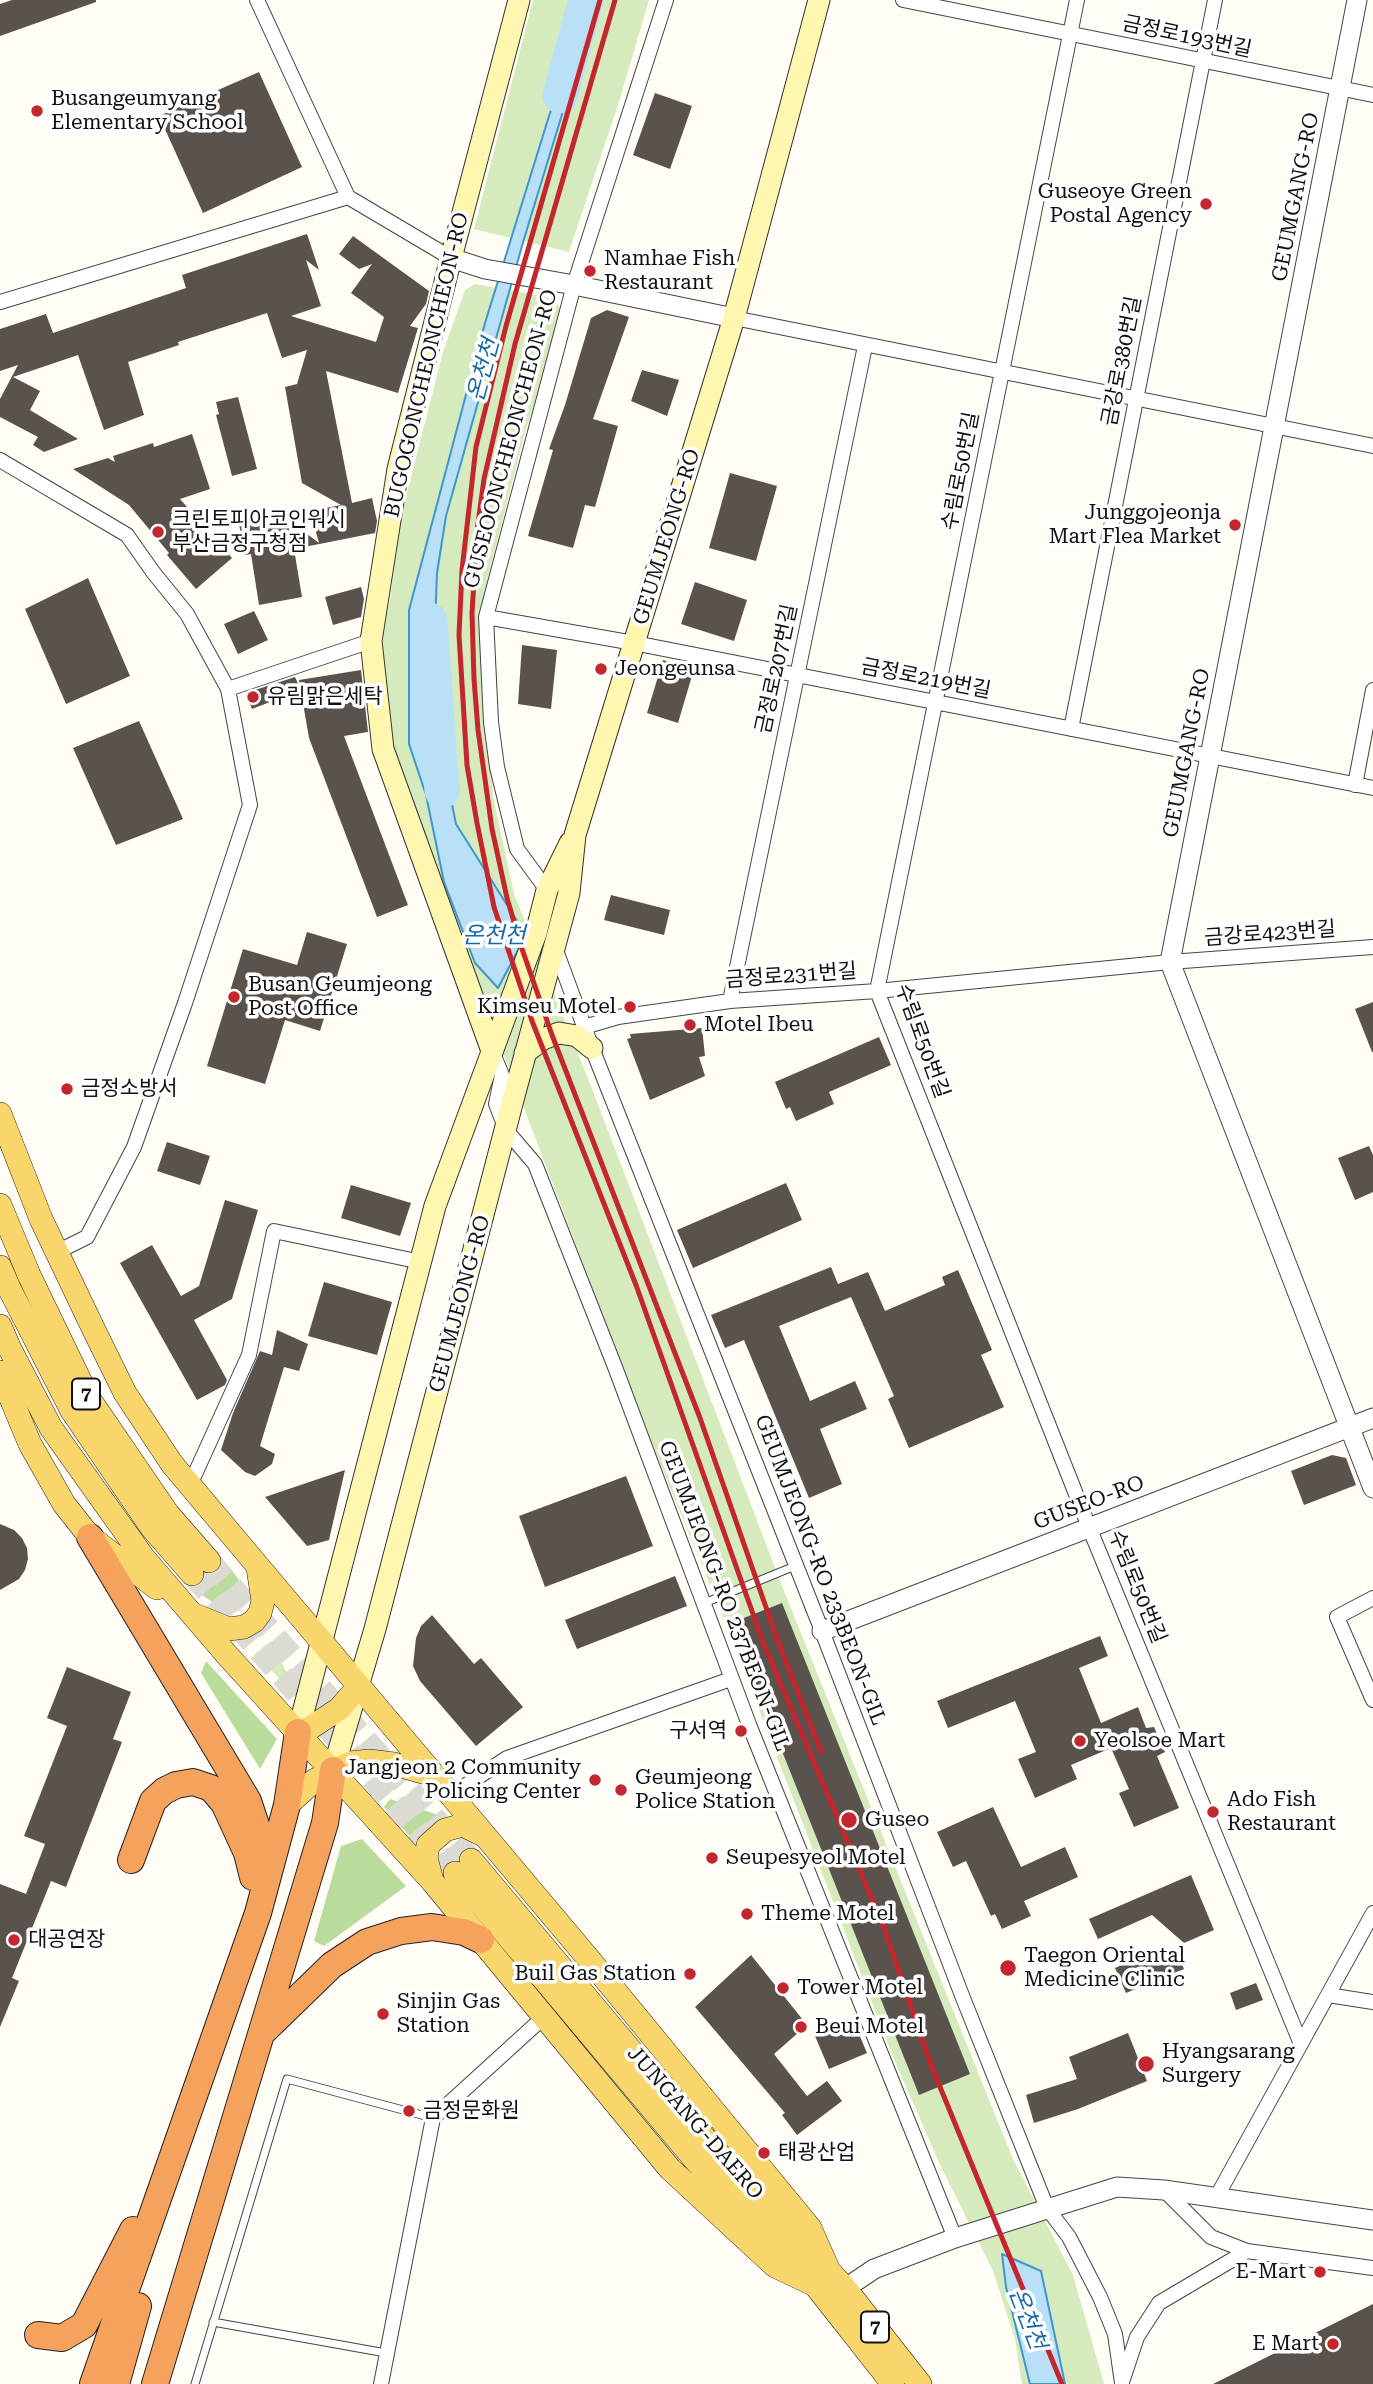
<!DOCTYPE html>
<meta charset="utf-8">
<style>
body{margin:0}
canvas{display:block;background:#fffdf5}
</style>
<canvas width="1373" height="2384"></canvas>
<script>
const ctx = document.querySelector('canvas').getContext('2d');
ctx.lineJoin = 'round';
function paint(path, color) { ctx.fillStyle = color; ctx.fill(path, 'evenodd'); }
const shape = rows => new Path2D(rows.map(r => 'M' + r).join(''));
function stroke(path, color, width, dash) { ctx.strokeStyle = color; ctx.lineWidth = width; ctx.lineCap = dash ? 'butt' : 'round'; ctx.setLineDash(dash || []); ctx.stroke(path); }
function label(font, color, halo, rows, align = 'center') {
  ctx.font = font + ' "Roboto Serif","Noto Sans KR",serif'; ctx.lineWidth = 7; ctx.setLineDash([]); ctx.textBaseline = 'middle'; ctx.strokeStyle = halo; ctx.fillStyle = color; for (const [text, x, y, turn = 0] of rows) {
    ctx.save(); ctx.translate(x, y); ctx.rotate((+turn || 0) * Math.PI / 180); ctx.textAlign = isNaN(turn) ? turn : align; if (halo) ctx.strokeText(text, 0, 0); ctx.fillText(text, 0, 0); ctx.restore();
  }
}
const green = shape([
 [533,0,649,0,619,102,569,252,474,229],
 [475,284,547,297,560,307,543,379,525,432,487,581,482,650,493,796,514,894,591,1086,784,1591,1013,2159,1073,2275,1104,2384,1022,2384,1015,2339,993,2271,942,2169,893,2057,723,1617,643,1421,449,911,390,738,378,648,390,600,400,520,443,352,465,290],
 [272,1641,290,1680,284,1684,256,1653]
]);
const forest = shape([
 [221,1557,244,1586,244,1603,235,1612,224,1610,190,1587,201,1582],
 [206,1661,277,1739,260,1769,201,1673],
 [390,1799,438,1815,413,1840,384,1807],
 [362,1839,406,1886,324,1946,314,1941,341,1846]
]);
const water = shape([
 [591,0,597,0,524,239,446,516,437,573,432,708,456,824,526,935,498,988,475,963,444,882,426,795,409,744,409,610,485,323,549,116,591,0],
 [1002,2254,1041,2271,1065,2384,1030,2384,1006,2287,1002,2254]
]);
const river = shape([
 [560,96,586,0],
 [430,620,442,791]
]);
const building = shape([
 [12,0,96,0,96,2,0,36,0,4],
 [259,72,302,167,203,213,159,116],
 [655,93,692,106,670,169,633,155],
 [307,234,319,270,306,260,321,306,291,316,376,342,384,317,351,293,372,264,359,269,339,254,353,236,429,291,426,304,410,326,418,328,398,393,326,371,352,503,372,498,377,521,375,533,294,549,302,597,259,605,251,554,245,555,239,524,282,515,319,543,310,511,341,505,302,483,285,387,297,384,307,350,282,358,267,313,178,342,179,345,128,362,144,415,104,430,78,355,13,377,40,391,30,410,78,439,44,452,33,445,38,437,0,417,0,399,18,365,0,371,0,329,46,314,53,333,186,288,182,275],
 [607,310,629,317,593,419,618,426,595,507,585,505,573,548,528,536,553,450,549,449,565,405,591,318],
 [642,370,679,380,667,416,631,401],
 [238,397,257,469,232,476,216,415,219,414,216,402],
 [192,434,210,489,180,499,232,558,196,589,167,555,169,553,129,505,73,469,108,458,115,462,113,456,153,443,154,447],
 [730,473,777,486,756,561,709,548],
 [88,578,130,676,66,704,25,609],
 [695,582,747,600,734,641,681,624],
 [361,587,364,599,361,617,333,625,325,597],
 [254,611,268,640,238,654,224,624],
 [522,645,557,650,551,709,518,704],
 [663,660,694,669,678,723,647,713],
 [361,670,368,732,344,736,408,905,377,917,309,738,299,680],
 [295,677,301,690,252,709,246,693],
 [139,721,183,819,116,845,73,748],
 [611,895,670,910,664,935,604,920],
 [307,932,347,944,320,1031,285,1020,265,1084,207,1066,243,949,297,965],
 [1373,1002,1373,1052,1372,1052,1355,1009],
 [702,1028,705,1056,699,1057,705,1076,650,1100,627,1039,631,1038,630,1034],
 [879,1037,891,1065,829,1092,834,1104,796,1121,790,1107,786,1109,775,1082],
 [167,1142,210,1156,200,1185,157,1171],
 [1369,1146,1373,1155,1373,1192,1355,1200,1338,1158],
 [786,1183,802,1220,693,1268,677,1230],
 [351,1185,411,1203,400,1236,341,1218],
 [225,1200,258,1210,232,1299,194,1320,227,1380,225,1385,197,1400,120,1263,152,1245,181,1296,199,1286],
 [831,1267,838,1284,868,1272,885,1311,945,1285,942,1277,958,1270,992,1350,981,1355,1004,1407,909,1448,888,1399,894,1396,851,1297,779,1326,810,1401,855,1381,867,1409,820,1429,842,1484,809,1498,744,1340,725,1348,711,1315],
 [324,1282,392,1302,377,1355,308,1336],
 [277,1330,308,1344,299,1371,284,1367,260,1446,275,1454,272,1464,255,1476,245,1472,221,1450,233,1413,260,1351,272,1355],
 [1332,1455,1346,1458,1356,1485,1304,1505,1291,1471],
 [345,1470,329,1540,307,1546,265,1497],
 [626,1476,653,1546,545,1587,519,1516],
 [0,1524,14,1530,22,1538,27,1548,28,1559,25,1570,19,1579,0,1590],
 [675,1576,687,1606,577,1649,565,1620],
 [782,1603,970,2074,919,2095,731,1623],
 [432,1615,474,1664,481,1658,523,1707,476,1746,420,1681,413,1666,416,1638,421,1626],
 [1100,1636,1108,1656,1079,1668,1101,1723,1138,1707,1146,1728,1154,1727,1165,1752,1157,1756,1179,1808,1134,1827,1119,1793,1129,1789,1111,1748,1071,1765,1077,1779,1035,1798,1018,1759,1036,1752,1015,1701,948,1728,937,1701],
 [67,1667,131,1692,113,1739,122,1742,66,1887,51,1881,12,1978,19,1981,0,2027,0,1884,26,1894,45,1844,24,1836,67,1726,47,1718],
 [993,1807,1021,1867,1065,1847,1078,1877,1024,1901,1031,1916,1002,1929,995,1914,991,1916,966,1861,953,1867,937,1832],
 [1191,1875,1214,1930,1184,1943,1152,1915,1098,1939,1089,1919],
 [1175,1948,1184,1969,1126,1993,1115,1968,1138,1958,1141,1963],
 [751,1955,807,2025,774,2054,807,2096,827,2081,842,2101,797,2135,782,2115,785,2113,695,2007],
 [1256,1983,1263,2000,1236,2010,1230,1993],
 [853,2020,867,2053,829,2069,815,2036],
 [1128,2033,1147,2081,1078,2109,1034,2123,1026,2095,1077,2079,1069,2057],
 [1373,2304,1373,2384,1213,2384]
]);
const primaryTunnel = shape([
 [209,1561,471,1860],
 [192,1574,455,1873]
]);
const service = shape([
 [702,1604,795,1566],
 [213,2322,386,2353],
 [195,2384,287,2079,433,2118]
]);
const minor = shape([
 [257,0,348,197,451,258],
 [903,0,1373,95],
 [1077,0,877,991,1089,1527,1301,2044],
 [0,302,348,197],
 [734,318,1373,446],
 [0,460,127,535,153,572,187,614,228,689,250,805,185,1003,134,1147,87,1237,57,1252],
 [486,617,634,643,1373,788],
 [228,689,371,641],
 [1071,729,1215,0],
 [1355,785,1373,690],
 [547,897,547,890,517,849,497,767,491,722,486,617,574,285,666,0],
 [554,945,592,1048,822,1631,963,1998,1047,2208,1069,2237,1100,2297,1115,2334,1122,2383],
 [730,1001,865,346],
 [584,1027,618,1017,730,1001,877,991,1170,962,1373,947],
 [492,1051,502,1075,496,1104,506,1130,535,1164,615,1367,750,1727,955,2238],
 [190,1485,249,1355,274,1231,421,1262],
 [1373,1598,1337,1617,1373,1700],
 [451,1795,507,1758,731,1679],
 [1328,1995,1373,2002],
 [1164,2190,1211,2237,1247,2251,1373,2268],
 [1216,2198,1373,1913],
 [1123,2379,1137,2337,1159,2303,1247,2251],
 [381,2384,433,2118,545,2016]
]);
const tertiary = shape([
 [1357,0,1170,962,1373,1488],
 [451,258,485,269,574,285,734,318],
 [822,1631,1373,1418],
 [834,2296,874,2269,955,2238,1117,2187,1164,2190,1373,2220]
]);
const secondary = shape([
 [492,1051,383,749,371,641,398,469,451,258,519,0],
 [525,1053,543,1039,559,1033,577,1036,592,1048],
 [298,1732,435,1206,536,933,547,890,570,843],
 [333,1770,375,1629,515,1092,569,893,575,835,734,318,819,0]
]);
const primary = shape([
 [0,1114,41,1219,93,1328,125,1393,172,1464,593,1964,810,2228,829,2271],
 [0,1205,29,1275,88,1397,168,1514,209,1561],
 [0,1267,10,1290,72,1411,152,1528,192,1574],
 [0,1326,10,1349,51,1428,143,1557,227,1655,432,1881,670,2169,775,2266,815,2285],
 [0,1372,30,1444,64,1504,90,1537,157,1588],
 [197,1616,229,1629,244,1627,254,1621,260,1613,263,1601,258,1568],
 [298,1732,310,1728,339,1709,359,1686],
 [287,1805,315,1780,350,1763,369,1761,394,1764,433,1775],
 [471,1860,712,2147,844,2287,920,2384],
 [455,1873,696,2161,815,2285,893,2384],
 [432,1881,426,1858,428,1845,445,1830,463,1825,483,1835]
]);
const motorway = shape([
 [90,1537,248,1801,260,1837,263,1871],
 [131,1860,153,1801,164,1791,176,1785,193,1782,211,1788,224,1803,247,1853,253,1877],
 [265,2030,332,1965,367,1942,401,1931,432,1927,464,1932,481,1940],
 [38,2335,62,2338,84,2325,133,2230],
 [93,2384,258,1913,287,1805,298,1732],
 [116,2384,138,2306],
 [155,2384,325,1823,333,1770]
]);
const rail = shape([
 [600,0,506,326,476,447,462,570,459,635,467,765,477,823,494,907,532,1021,636,1285,763,1642,883,1925,931,2065,1062,2384],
 [615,0,515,344,484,479,477,531,472,613,474,679,478,730,492,829,507,898,521,946,552,1035,700,1418,776,1636,821,1752]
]);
const markers = [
 [37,111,7,"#c4262e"],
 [1206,204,7,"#c4262e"],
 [590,271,7,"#c4262e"],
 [1235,525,7,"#c4262e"],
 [158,532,7,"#c4262e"],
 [601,669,7,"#c4262e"],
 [253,697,7,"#c4262e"],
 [234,997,7,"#c4262e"],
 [630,1007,7,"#c4262e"],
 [690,1025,7,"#c4262e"],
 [67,1089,7,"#c4262e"],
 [741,1731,7,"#c4262e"],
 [1080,1741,7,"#c4262e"],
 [595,1780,7,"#c4262e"],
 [621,1790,7,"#c4262e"],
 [1213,1812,7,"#c4262e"],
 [849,1820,9,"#c4262e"],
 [712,1858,7,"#c4262e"],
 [747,1914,7,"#c4262e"],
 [14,1940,7,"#c4262e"],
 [1008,1968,9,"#c4262e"],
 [690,1974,7,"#c4262e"],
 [783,1988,7,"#c4262e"],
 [383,2014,7,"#c4262e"],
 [801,2027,7,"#c4262e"],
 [1146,2064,9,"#c4262e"],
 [409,2111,7,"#c4262e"],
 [764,2153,7,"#c4262e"],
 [1320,2272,7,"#c4262e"],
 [1333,2344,7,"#c4262e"]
];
const shields = [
 [86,1394,28],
 [875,2327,28]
];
const shieldNames = [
 ["7",86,1394],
 ["7",875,2327]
];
const streetNames = [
 ["금정로193번길",1187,37,12],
 ["GEUMGANG-RO",1296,197,-79],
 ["금강로380번길",1122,361,-79],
 ["BUGOGONCHEONCHEON-RO",427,365,-77],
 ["GUSEOONCHEONCHEON-RO",511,439,-75],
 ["수림로50번길",961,471,-79],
 ["GEUMJEONG-RO",667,537,-73],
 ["금정로207번길",777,669,-78],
 ["금정로219번길",926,679,11],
 ["GEUMGANG-RO",1187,753,-79],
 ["금강로423번길",1270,934,-4],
 ["금정로231번길",791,976,-4],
 ["수림로50번길",922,1041,70],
 ["GEUMJEONG-RO",460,1304,-75],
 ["GUSEO-RO",1089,1503,-21],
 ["GEUMJEONG-RO 233BEON-GIL",820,1570,69],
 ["수림로50번길",1137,1587,68],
 ["GEUMJEONG-RO 237BEON-GIL",724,1596,69],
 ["JUNGANG-DAERO",695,2123,49]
];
const poiNames = [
 ["Busangeumyang",51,99],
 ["Elementary School",51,123],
 ["Guseoye Green",1192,192,"right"],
 ["Postal Agency",1192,216,"right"],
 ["Namhae Fish",604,259],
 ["Restaurant",604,283],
 ["Junggojeonja",1221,513,"right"],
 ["Mart Flea Market",1221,537,"right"],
 ["크린토피아코인워시",172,520],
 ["부산금정구청점",172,544],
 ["Jeongeunsa",615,669],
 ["유림맑은세탁",267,697],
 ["Busan Geumjeong",248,985],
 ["Post Office",248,1009],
 ["Kimseu Motel",616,1007,"right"],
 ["Motel Ibeu",704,1025],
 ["금정소방서",81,1089],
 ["구서역",727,1731,"right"],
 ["Yeolsoe Mart",1094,1741],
 ["Jangjeon 2 Community",581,1768,"right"],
 ["Policing Center",581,1792,"right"],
 ["Geumjeong",635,1778],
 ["Police Station",635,1802],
 ["Ado Fish",1227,1800],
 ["Restaurant",1227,1824],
 ["Guseo",865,1820],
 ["Seupesyeol Motel",726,1858],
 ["Theme Motel",761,1914],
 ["대공연장",28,1940],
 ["Taegon Oriental",1024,1956],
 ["Medicine Clinic",1024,1980],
 ["Buil Gas Station",676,1974,"right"],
 ["Tower Motel",797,1988],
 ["Sinjin Gas",397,2002],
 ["Station",397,2026],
 ["Beui Motel",815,2027],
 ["Hyangsarang",1162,2052],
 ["Surgery",1162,2076],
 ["금정문화원",423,2111],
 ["태광산업",778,2153],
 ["E-Mart",1306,2272,"right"],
 ["E Mart",1319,2344,"right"]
];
const waterNames = [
 ["온천천",484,370,-75],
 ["온천천",494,936],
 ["온천천",1027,2319,69]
];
paint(green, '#d5ebbd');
paint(forest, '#b9dc9c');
paint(water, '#b9e0f7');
stroke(water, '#3f96cf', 2);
stroke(river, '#b9e0f7', 35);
paint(building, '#5a524d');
stroke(primaryTunnel, '#dbdad3', 23, [23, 11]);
stroke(service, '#444', 9);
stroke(minor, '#444', 16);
stroke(tertiary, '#444', 21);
stroke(secondary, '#333', 23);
stroke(primary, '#222', 24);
stroke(motorway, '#222', 28);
stroke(service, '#fff', 7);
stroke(minor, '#fff', 14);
stroke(tertiary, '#fff', 19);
stroke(secondary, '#fff6b0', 21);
stroke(primary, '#f9d66b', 23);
stroke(motorway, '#f5a25d', 26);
stroke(rail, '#c4262e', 5);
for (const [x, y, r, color] of markers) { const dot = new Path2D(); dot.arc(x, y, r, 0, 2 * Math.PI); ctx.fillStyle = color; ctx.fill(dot); stroke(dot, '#fff', 2.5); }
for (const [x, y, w] of shields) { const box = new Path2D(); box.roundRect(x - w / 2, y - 15.5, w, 31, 5); ctx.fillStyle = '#fff'; ctx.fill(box); stroke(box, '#111', 2); }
label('bold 19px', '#111', null, shieldNames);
label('21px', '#111', '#fff', streetNames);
label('21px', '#111', '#fff', poiNames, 'left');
label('italic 23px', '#1768a6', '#fff', waterNames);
</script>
